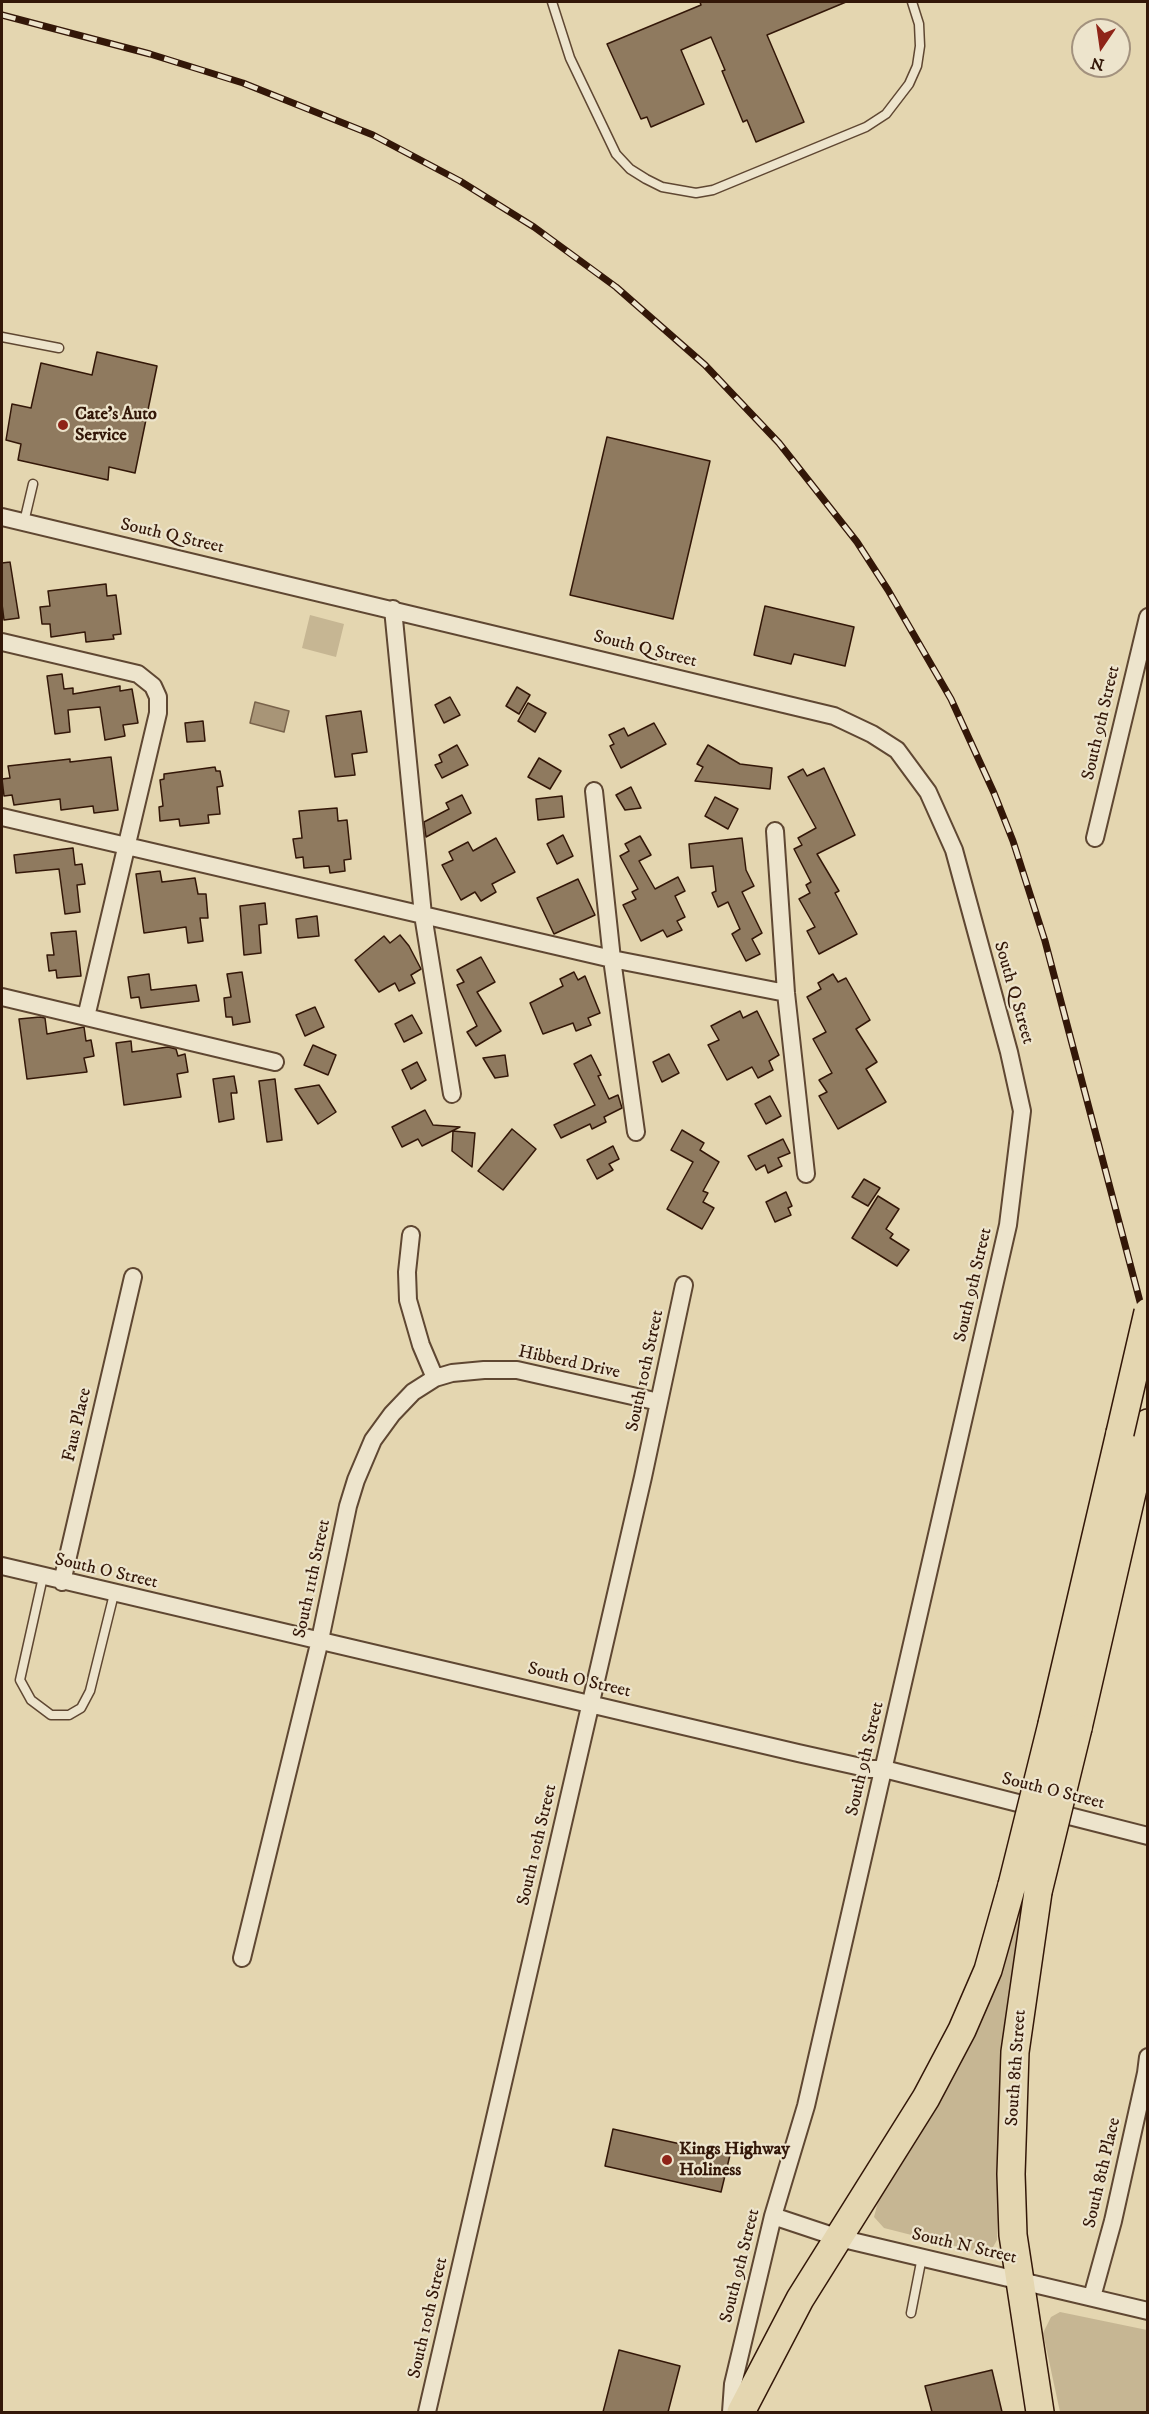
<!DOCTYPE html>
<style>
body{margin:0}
#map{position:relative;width:1149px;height:2414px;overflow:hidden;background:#e4d6b0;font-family:"IM FELL DW Pica",serif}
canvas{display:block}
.frame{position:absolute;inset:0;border:3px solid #331708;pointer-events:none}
.north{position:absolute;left:1071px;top:18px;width:60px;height:60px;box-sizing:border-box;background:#ede4cc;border:2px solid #a3927e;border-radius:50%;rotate:193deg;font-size:16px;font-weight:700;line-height:24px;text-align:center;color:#331708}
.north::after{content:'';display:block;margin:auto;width:21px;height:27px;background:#8f2418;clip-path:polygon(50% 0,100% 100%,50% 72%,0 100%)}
</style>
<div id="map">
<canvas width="1149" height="2414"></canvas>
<div class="frame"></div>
<div class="north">N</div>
</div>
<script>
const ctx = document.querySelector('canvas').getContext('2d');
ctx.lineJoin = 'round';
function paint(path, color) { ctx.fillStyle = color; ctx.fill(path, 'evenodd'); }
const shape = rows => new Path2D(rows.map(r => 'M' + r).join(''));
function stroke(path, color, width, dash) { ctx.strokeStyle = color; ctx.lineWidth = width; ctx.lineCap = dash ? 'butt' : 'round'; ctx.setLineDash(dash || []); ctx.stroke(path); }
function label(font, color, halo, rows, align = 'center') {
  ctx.font = font + ' "IM FELL DW Pica",serif'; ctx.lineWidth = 4.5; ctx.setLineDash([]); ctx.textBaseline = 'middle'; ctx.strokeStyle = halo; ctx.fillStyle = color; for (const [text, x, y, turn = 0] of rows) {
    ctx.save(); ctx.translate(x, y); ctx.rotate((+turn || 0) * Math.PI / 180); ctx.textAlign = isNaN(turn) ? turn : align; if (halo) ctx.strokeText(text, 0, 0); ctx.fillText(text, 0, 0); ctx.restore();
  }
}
const green = shape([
 [310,615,344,624,336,657,302,648],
 [1019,1908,1024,1909,1001,2122,997,2240,993,2247,982,2253,884,2228,874,2217,880,2194],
 [1060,2312,1147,2330,1147,2412,1060,2412,1043,2333,1051,2317]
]);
const water = shape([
 [255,702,289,711,284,732,250,723,255,702]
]);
const building = shape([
 [700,2,846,2,767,35,804,122,756,142,747,120,743,122,722,71,725,70,711,37,681,50,704,104,651,127,647,117,641,119,607,44,701,5,700,2],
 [97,352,157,366,135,473,109,467,108,480,18,460,21,444,6,440,12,404,31,408,41,363,92,375,97,352],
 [607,437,710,461,673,619,570,595,607,437],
 [10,562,19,618,4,620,2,604,2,563,10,562],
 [106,584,107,596,116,595,121,634,113,635,114,639,86,642,85,632,51,637,50,624,42,624,40,607,50,606,48,591,106,584],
 [765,606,854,627,845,666,794,654,791,664,754,655,765,606],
 [62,674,64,689,73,688,73,694,120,686,120,691,132,689,138,723,123,725,125,736,105,740,100,707,68,710,70,732,55,734,47,676,62,674],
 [517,687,530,695,519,714,506,706,517,687],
 [450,697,460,715,444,723,435,705,450,697],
 [528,703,546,713,535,732,518,721,528,703],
 [361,711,367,752,352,754,355,775,335,777,326,716,361,711],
 [203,721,205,741,187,742,185,723,203,721],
 [654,723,666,744,621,768,610,746,614,744,609,735,624,728,628,736,654,723],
 [457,745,468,765,442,778,435,765,442,762,439,755,457,745],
 [708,745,740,764,772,768,770,789,695,781,703,767,697,764,708,745],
 [111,757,118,810,94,813,93,806,61,810,60,799,14,805,12,795,4,796,2,779,10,778,8,766,70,759,70,762,111,757],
 [539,758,561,771,550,789,528,777,539,758],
 [215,767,216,771,220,771,223,786,217,787,220,814,208,815,209,823,180,826,179,819,160,821,159,807,163,806,160,780,164,779,164,774,215,767],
 [824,768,855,835,817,854,839,891,835,893,857,934,819,954,807,931,815,927,799,899,810,893,806,885,811,882,794,849,802,845,798,838,816,828,788,777,803,769,807,776,824,768],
 [631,787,641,808,625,810,616,795,631,787],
 [462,795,471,813,426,837,424,822,449,809,446,803,462,795],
 [562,796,564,817,538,820,536,799,562,796],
 [715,797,738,809,728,829,705,816,715,797],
 [337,808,338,821,347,820,351,859,344,860,345,871,330,873,329,866,304,868,303,857,296,858,293,839,302,838,299,811,337,808],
 [563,835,573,856,557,864,547,844,563,835],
 [640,836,651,855,639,861,655,889,678,877,685,891,675,896,685,917,677,921,682,930,667,937,663,930,641,941,623,905,636,899,632,892,638,889,620,856,629,851,625,844,640,836],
 [496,838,515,872,492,884,496,892,481,901,475,892,461,900,442,865,453,860,449,852,468,842,473,851,496,838],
 [742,838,746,870,754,886,742,892,762,933,752,939,760,954,746,961,732,934,740,929,728,902,718,907,712,893,716,891,713,866,691,868,689,844,742,838],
 [73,848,75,865,82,864,85,884,77,885,80,912,65,914,59,869,16,873,14,855,73,848],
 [160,871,162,882,195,878,198,894,206,894,208,918,200,918,203,941,188,943,186,927,144,933,136,874,160,871],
 [578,879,595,915,554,934,537,898,578,879],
 [265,903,267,924,259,925,261,953,244,955,240,906,265,903],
 [317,916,319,936,298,938,296,919,317,916],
 [76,931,81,976,57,978,56,970,49,971,47,955,54,955,51,933,76,931],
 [400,935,409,946,421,969,411,975,415,983,399,991,395,983,379,992,355,960,384,936,390,943,400,935],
 [481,957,495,982,477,992,501,1031,476,1046,467,1032,477,1026,457,985,464,982,457,970,481,957],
 [242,972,250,1022,233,1025,232,1017,226,1017,224,998,231,997,227,974,242,972],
 [574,972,578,980,585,976,600,1013,588,1018,591,1025,576,1031,573,1023,543,1034,530,1003,563,986,560,979,574,972],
 [149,974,151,990,196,985,199,1001,141,1008,139,997,131,998,128,977,149,974],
 [833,974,838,982,846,978,870,1020,856,1029,877,1062,866,1069,886,1102,838,1129,819,1096,827,1092,819,1080,832,1073,813,1039,826,1032,807,997,821,989,818,983,833,974],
 [315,1007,324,1027,305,1036,296,1015,315,1007],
 [740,1011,743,1018,757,1011,779,1055,769,1061,773,1070,758,1078,752,1067,727,1080,708,1045,719,1040,711,1026,740,1011],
 [412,1015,422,1033,404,1042,395,1024,412,1015],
 [40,1017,45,1018,47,1034,84,1027,86,1041,91,1040,94,1056,84,1058,87,1072,27,1079,19,1019,40,1017],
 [131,1041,132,1052,168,1047,176,1049,178,1056,185,1054,188,1072,177,1074,181,1097,124,1105,116,1043,131,1041],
 [313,1045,336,1055,328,1075,304,1065,313,1045],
 [669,1054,679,1073,662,1082,653,1062,669,1054],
 [505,1055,508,1076,495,1078,483,1058,505,1055],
 [591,1055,601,1075,598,1076,609,1099,618,1095,622,1108,604,1117,606,1122,592,1129,590,1124,561,1138,554,1125,595,1105,574,1064,591,1055],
 [417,1062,426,1080,411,1089,402,1070,417,1062],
 [234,1076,237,1093,231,1093,234,1119,219,1122,213,1079,234,1076],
 [275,1079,282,1140,267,1142,259,1081,275,1079],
 [319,1085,336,1112,318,1124,295,1089,319,1085],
 [770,1096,781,1116,766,1124,755,1104,770,1096],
 [425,1110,433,1125,460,1127,422,1146,418,1139,402,1147,392,1127,425,1110],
 [512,1129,536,1149,503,1190,478,1171,512,1129],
 [682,1130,704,1143,700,1150,719,1162,703,1191,708,1193,703,1202,714,1208,702,1229,667,1209,693,1162,671,1150,682,1130],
 [453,1131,475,1133,472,1167,452,1151,453,1131],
 [783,1139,790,1153,778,1158,782,1166,768,1173,765,1165,756,1170,748,1156,783,1139],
 [613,1146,619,1159,609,1164,613,1170,597,1179,587,1160,613,1146],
 [864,1179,880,1188,868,1206,852,1197,864,1179],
 [786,1192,792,1206,788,1208,791,1215,775,1222,766,1202,786,1192],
 [878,1196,899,1209,886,1229,893,1234,890,1238,909,1250,897,1266,852,1238,878,1196],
 [613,2129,730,2155,721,2192,605,2166,613,2129],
 [619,2350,680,2366,668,2412,603,2412,619,2350],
 [992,2370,1002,2412,932,2412,925,2386,992,2370]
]);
const service = shape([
 [552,2,570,58,616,154,630,169,646,179,662,187,696,193,713,190,866,127,886,114,909,84,917,66,920,46,919,24,912,2],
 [2,337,59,348],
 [24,522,33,484],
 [43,1577,20,1680,31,1700,51,1715,69,1715,81,1708,90,1691,114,1594],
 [911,2313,922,2257]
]);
const minor = shape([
 [2,517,834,716,872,734,897,750,928,792,954,850,1009,1052,1022,1111,1008,1225,806,2106,773,2216,733,2384,731,2412],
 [393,609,423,915,452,1094],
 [2,642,138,674,153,686,158,697,158,713,86,1017],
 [594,791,612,959,636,1132],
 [2,817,612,959,786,993],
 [775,831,786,993,806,1174],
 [1095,838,1148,617],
 [2,997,275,1062],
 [411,1235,407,1272,408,1300,421,1345,435,1378],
 [2,1566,798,1753,870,1769,884,1769,1148,1836],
 [62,1582,133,1277],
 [242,1958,320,1640,348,1506,356,1480,373,1440,392,1414,413,1392,435,1378,452,1373,484,1370,517,1370,659,1402],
 [773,2216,839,2238,1148,2311],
 [1092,2297,1113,2221,1146,2073,1148,2057],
 [427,2412,643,1477,684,1285]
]);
const trunk = shape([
 [1052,1724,1120,1433],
 [1078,1728,1148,1423],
 [1038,1892,1015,2052,1011,2174,1013,2235,1040,2412],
 [741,2412,800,2299,926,2098,962,2030,988,1970,1012,1885]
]);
const rail = shape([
 [2,15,150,54,243,83,373,135,460,181,534,227,616,287,705,365,779,443,857,542,888,590,951,699,994,793,1013,841,1045,941,1148,1332]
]);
const trunkBridge = shape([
 [1120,1433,1148,1312],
 [1012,1885,1052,1724],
 [1038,1892,1078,1728]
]);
const markers = [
 [63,425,6,"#8f2418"],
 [667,2160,6,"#8f2418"]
];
const poiNames = [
 ["Cate's Auto",75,415],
 ["Service",75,436],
 ["Kings Highway",679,2150],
 ["Holiness",679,2171]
];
const streetNames = [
 ["South Q Street",172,537,13],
 ["South Q Street",645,650,14],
 ["South 9th Street",1102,723,-77],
 ["South Q Street",1013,993,74],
 ["South 9th Street",974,1285,-77],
 ["Hibberd Drive",569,1363,12],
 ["South 10th Street",646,1371,-78],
 ["Faus Place",78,1425,-77],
 ["South O Street",106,1572,13],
 ["South 11th Street",313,1579,-78],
 ["South O Street",579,1681,13],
 ["South 9th Street",866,1759,-77],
 ["South O Street",1053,1792,14],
 ["South 10th Street",538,1845,-77],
 ["South 8th Street",1017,2068,-86],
 ["South 8th Place",1103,2173,-77],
 ["South N Street",964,2247,13],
 ["South 9th Street",741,2266,-76],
 ["South 10th Street",429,2318,-77]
];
paint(green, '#c6b693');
paint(water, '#a89577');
stroke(water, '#79634b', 1.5);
paint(building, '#8f7a5f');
stroke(building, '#331708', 1.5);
stroke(service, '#5f4732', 11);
stroke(minor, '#5f4732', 20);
stroke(trunk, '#331708', 30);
stroke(service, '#ede4cc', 8);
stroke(minor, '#ede4cc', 16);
stroke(trunk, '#e4d6b0', 27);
stroke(rail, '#331708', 7);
stroke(rail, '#ede4cc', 4.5, [14]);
stroke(trunkBridge, '#331708', 30, []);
stroke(trunkBridge, '#e4d6b0', 27);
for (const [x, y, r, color] of markers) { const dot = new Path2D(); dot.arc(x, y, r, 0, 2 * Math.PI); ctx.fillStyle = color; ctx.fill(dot); stroke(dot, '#ede4cc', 2); }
label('bold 18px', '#331708', '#ede4cc', poiNames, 'left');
label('18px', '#331708', '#ede4cc', streetNames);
</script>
